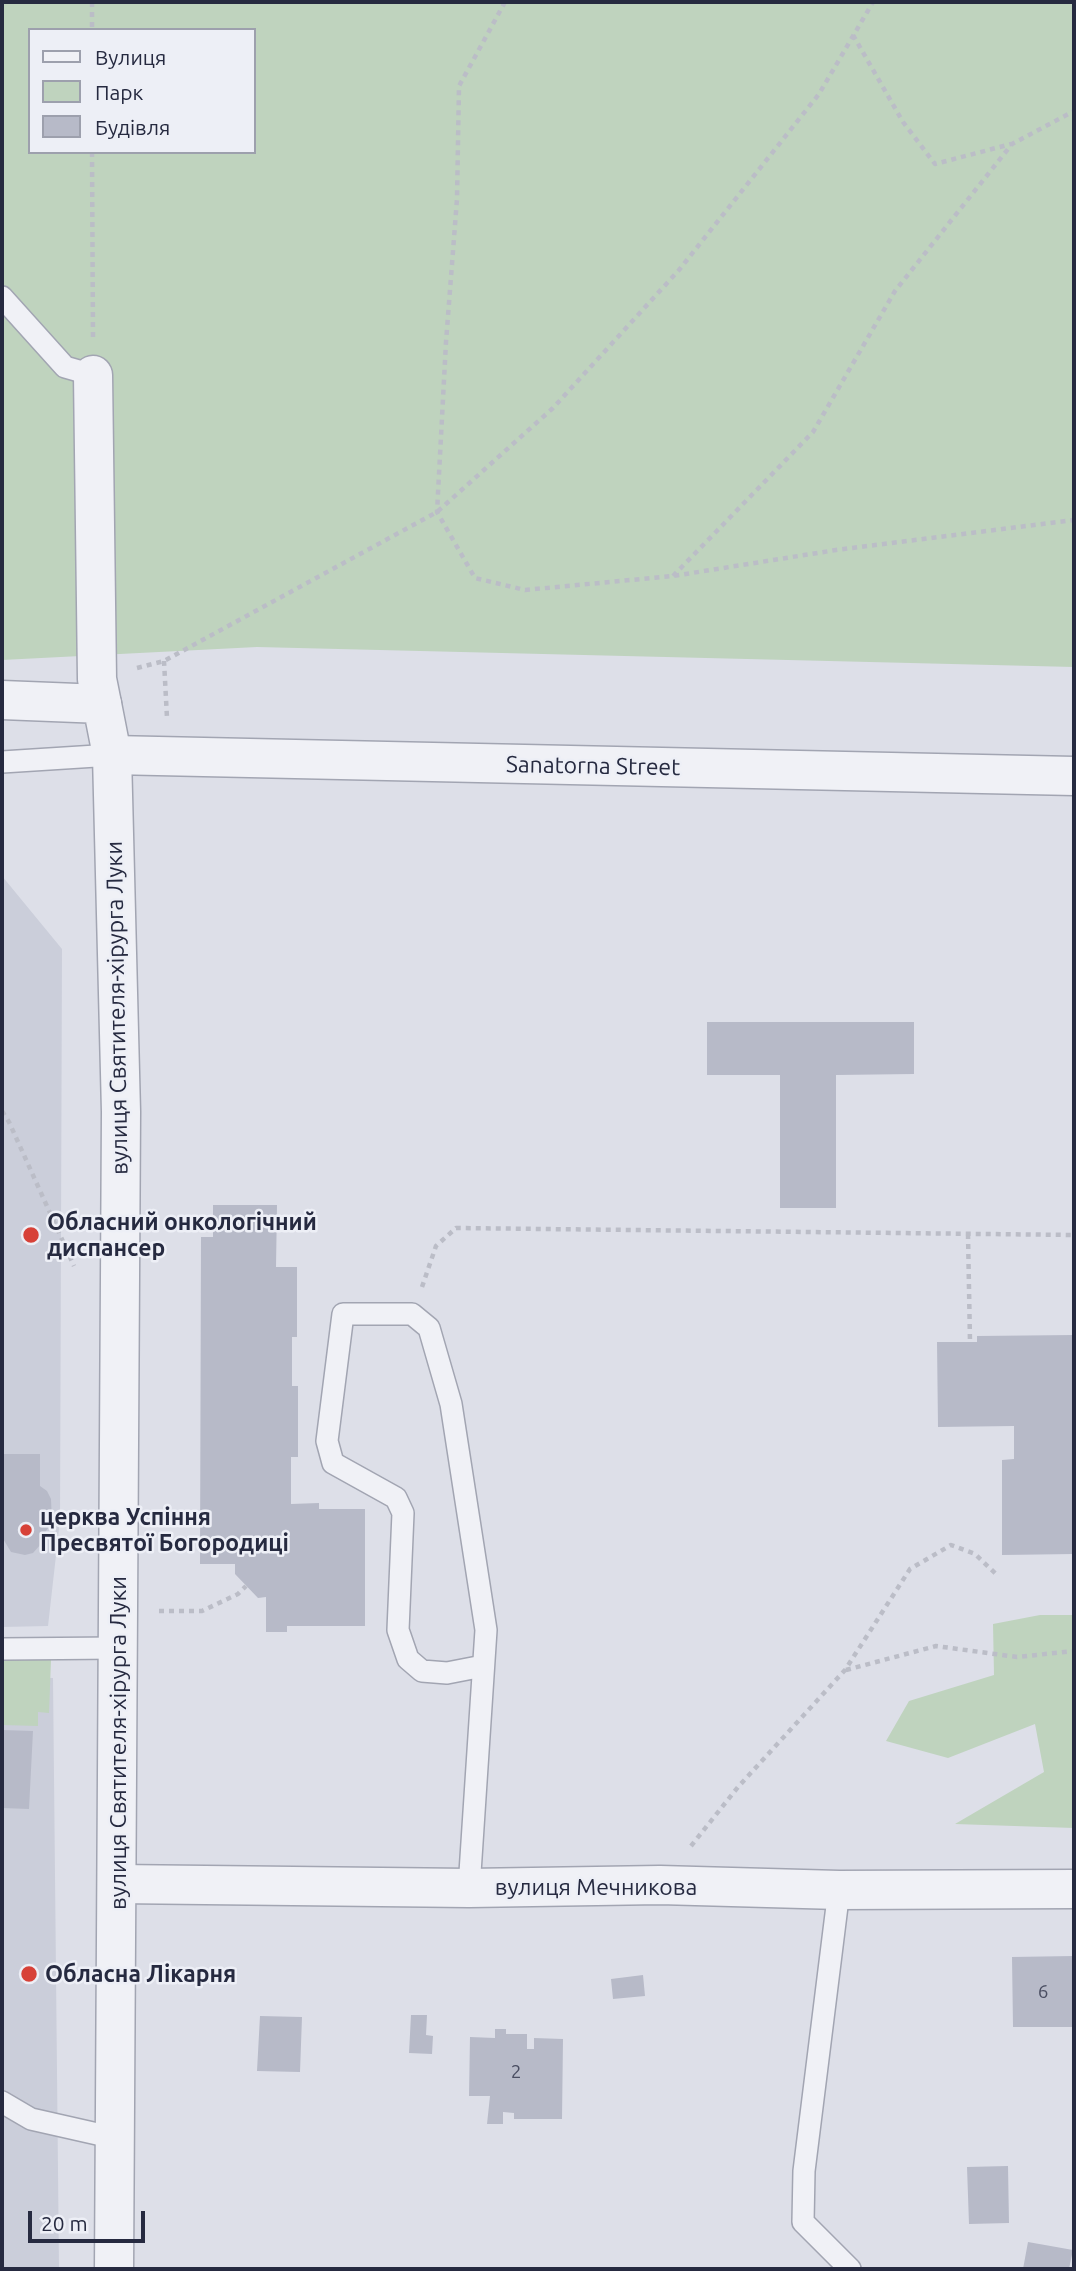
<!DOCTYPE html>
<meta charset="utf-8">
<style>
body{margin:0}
#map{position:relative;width:1076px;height:2271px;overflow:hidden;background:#dddfe8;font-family:Ubuntu,sans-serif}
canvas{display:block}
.frame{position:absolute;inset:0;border:4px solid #262a40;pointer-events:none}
.legend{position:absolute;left:28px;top:28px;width:228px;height:126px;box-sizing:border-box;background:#edeff6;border:2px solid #9da0ad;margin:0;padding:9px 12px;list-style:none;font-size:21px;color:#262a40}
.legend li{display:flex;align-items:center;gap:14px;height:35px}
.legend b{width:35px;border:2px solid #9da0ad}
.scale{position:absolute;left:28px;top:2211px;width:117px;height:32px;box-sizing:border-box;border:4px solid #262a40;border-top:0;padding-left:9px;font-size:21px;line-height:24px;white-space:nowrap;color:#262a40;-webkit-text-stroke:5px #edeff6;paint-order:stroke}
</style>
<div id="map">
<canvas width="1076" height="2271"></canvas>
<div class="frame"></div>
<ul class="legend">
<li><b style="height:9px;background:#f0f1f6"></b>Вулиця</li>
<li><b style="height:19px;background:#bfd3be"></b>Парк</li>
<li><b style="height:19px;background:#b7bac8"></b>Будівля</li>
</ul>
<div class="scale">20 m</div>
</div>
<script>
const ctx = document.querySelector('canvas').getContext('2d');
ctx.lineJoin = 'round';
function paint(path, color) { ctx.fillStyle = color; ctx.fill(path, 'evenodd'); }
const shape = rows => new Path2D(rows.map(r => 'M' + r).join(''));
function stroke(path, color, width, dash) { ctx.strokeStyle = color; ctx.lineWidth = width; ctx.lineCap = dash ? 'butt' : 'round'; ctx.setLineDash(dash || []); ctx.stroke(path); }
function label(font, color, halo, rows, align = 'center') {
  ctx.font = font + ' Ubuntu,sans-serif'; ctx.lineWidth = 5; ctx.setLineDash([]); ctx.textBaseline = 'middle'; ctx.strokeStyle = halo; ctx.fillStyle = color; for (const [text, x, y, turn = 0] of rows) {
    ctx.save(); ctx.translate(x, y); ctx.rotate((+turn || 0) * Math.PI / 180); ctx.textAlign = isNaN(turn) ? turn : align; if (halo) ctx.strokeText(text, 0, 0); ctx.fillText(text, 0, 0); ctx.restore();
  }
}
const built = shape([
 [2,876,62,949,60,1520,48,1626,2,1627],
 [2,1677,53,1678,59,2269,2,2269]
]);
const green = shape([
 [2,2,1074,2,1074,667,257,647,2,660],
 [30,30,254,30,254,152,30,152],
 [1040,1615,1074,1615,1074,1828,955,1824,1044,1772,1035,1724,948,1758,886,1741,909,1701,994,1675,993,1624],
 [2,1659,51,1660,49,1713,38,1712,38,1726,2,1725]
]);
const building = shape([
 [707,1022,914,1022,914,1074,836,1075,836,1208,780,1208,780,1075,707,1075],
 [213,1205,277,1205,276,1267,297,1267,297,1337,292,1337,292,1386,298,1386,298,1457,291,1457,291,1504,319,1503,319,1509,365,1509,365,1626,287,1626,287,1632,266,1632,266,1597,258,1598,235,1574,235,1564,200,1564,201,1237,213,1237],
 [1074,1335,1074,1554,1002,1555,1002,1460,1014,1459,1014,1426,938,1427,937,1342,977,1342,977,1336],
 [4,1454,40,1454,40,1486,47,1491,51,1499,52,1522,44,1534,41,1544,33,1553,25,1555,11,1552,2,1537],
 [2,1730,33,1731,29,1809,2,1808],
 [1074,1956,1074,2027,1013,2027,1012,1957],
 [643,1975,645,1996,613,1999,611,1979],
 [411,2015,427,2015,426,2035,433,2036,432,2054,409,2053],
 [260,2016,302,2017,300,2072,257,2071],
 [495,2029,506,2029,506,2034,527,2034,527,2049,534,2049,534,2038,563,2039,562,2119,514,2119,514,2113,503,2112,503,2124,487,2124,490,2096,469,2096,470,2037,495,2038],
 [1008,2166,1009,2223,969,2224,967,2167],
 [1028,2242,1073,2250,1069,2269,1023,2269]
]);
const path = shape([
 [92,2,92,30],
 [505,2,459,86,457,199,446,342,437,512,475,578,525,590,673,576,836,550,1074,520],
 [853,35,903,122,935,164,1011,144],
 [92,152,93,339],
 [673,576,813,432,895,291,1012,144,1074,111],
 [164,661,167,718],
 [137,668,164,661,437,512,553,408,679,270,819,94,873,2],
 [2,1111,9,1122,74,1266],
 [968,1234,970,1342],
 [422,1287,436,1246,456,1228,1074,1235],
 [159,1611,202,1611,238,1594,246,1586],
 [846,1670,936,1646,1017,1657,1074,1651],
 [691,1846,738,1787,845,1670,910,1569,951,1545,975,1554,998,1576]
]);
const service = shape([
 [2,297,65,367,93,375],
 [2,762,112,755],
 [2,1649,118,1648],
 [469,1888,486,1630,451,1404,429,1328,412,1314,343,1314,327,1441,333,1463,396,1498,403,1513,398,1630,408,1659,422,1671,447,1673,483,1666],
 [839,1890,804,2171,803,2222,850,2269],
 [2,2102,31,2119,115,2138]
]);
const minor = shape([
 [93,375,97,679,102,704],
 [112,755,1074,776],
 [117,1884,469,1888,660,1885,839,1890,1074,1889]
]);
const tertiary = shape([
 [2,700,102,704,112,755,121,1112,114,2269]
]);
const markers = [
 [31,1235,9,"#d74138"],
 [26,1530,7,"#d74138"],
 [29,1974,9,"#d74138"]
];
const numberNames = [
 ["6",1043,1992],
 ["2",516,2072]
];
const streetNames = [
 ["Sanatorna Street",593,766,1],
 ["вулиця Святителя-хірурга Луки",117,1008,-91],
 ["вулиця Святителя-хірурга Луки",118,1743,-90],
 ["вулиця Мечникова",596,1887]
];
const poiNames = [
 ["Обласний онкологічний",47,1222],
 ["диспансер",47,1248],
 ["церква Успіння",40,1517],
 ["Пресвятої Богородиці",40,1543],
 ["Обласна Лікарня",45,1974]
];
paint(built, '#cbceda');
paint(green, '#bfd3be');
paint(building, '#b7bac8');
stroke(service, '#a2a5b2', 24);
stroke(minor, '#a2a5b2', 41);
stroke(tertiary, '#a2a5b2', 41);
stroke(path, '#bbbdc7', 4.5, [5, 5]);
stroke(service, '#f0f1f6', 21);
stroke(minor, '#f0f1f6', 38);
stroke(tertiary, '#f0f1f6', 38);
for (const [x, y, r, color] of markers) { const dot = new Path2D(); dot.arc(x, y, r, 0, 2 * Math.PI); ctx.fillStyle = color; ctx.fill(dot); stroke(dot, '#edeff6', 2.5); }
label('19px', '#4a4e62', null, numberNames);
label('23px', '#262a40', '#edeff6', streetNames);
label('bold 23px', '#262a40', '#edeff6', poiNames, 'left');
</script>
